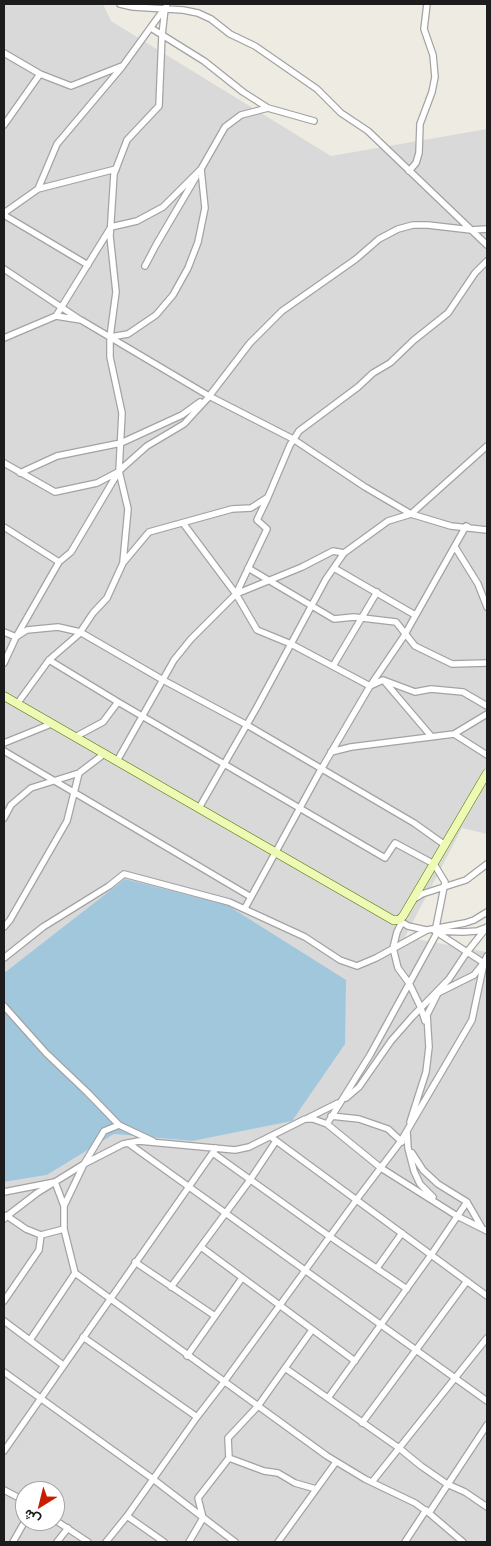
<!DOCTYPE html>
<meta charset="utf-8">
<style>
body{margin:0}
#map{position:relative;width:491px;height:1546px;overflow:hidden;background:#eeece2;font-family:"PT Sans Narrow",Vazirmatn,sans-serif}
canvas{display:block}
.frame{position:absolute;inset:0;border:5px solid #1c1c1c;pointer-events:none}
.north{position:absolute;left:15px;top:1481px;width:50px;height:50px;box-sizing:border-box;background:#fff;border:1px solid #a4a4a4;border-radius:50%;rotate:216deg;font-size:14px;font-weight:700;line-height:20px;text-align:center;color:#1c1c1c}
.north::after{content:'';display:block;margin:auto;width:18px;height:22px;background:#c91c00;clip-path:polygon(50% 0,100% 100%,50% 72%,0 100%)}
</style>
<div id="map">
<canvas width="491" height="1546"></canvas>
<div class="frame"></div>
<div class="north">ش</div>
</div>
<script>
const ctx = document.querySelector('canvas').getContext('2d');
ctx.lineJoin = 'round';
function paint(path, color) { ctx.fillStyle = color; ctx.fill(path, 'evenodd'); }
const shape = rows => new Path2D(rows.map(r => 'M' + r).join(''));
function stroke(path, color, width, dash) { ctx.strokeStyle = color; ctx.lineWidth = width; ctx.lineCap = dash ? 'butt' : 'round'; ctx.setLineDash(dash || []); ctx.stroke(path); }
const residential = shape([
 [4,4,103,4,111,21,331,156,487,129,487,834,462,828,405,937,487,952,487,1542,4,1542,4,1182,47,1175,114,1134,192,1141,126,879,4,973],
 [25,1491,55,1491,55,1521,25,1521]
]);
const water = shape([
 [125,879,227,905,346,980,345,1044,292,1121,192,1141,114,1134,47,1175,4,1182,4,973]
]);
const street = shape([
 [120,4,133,7,183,10,198,13,211,19,230,34,255,46,317,89,341,113,368,131,487,245],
 [151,28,204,61,243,92,268,108],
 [4,53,40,74,4,125],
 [40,74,71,86,122,66],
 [409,171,416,163,419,153,420,124,432,92,435,77,433,55,424,29,427,4],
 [38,189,116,169],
 [4,213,38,189,57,144,122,67,164,9],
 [4,215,88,265],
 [145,266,156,245,196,177],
 [4,269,79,319],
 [56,316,111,227,137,221,163,207,201,169],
 [110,337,128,334,156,315,173,295,188,268,198,242,205,208,201,169,225,127,241,115,268,108,314,121],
 [4,338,56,316,81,320,209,396,293,439,365,487,411,514,451,526,487,530],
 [4,463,55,492,97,483,118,472],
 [20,473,57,456,121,443,182,415,200,402],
 [183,523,236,594,257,630,291,644,370,686,383,680,415,692,431,689,463,692,487,706],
 [4,527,59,562],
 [455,547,478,584,487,607],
 [123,562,128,509,119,471,122,413,110,357,110,337,116,292,110,236,114,174,127,140,159,106,162,35,165,9,167,4],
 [248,568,334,619,354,617,396,622,415,646,452,664,487,663],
 [334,568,415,615],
 [236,594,302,567,333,551,344,553],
 [4,632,16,637,27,630,58,627,80,632,163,680,247,725,322,769,414,823,445,845],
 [49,660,118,702],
 [4,663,16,637,59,562,71,552,119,471,147,446,184,424,207,399,250,343,282,311,356,259,379,239,398,229,413,225,428,225,471,230,487,229],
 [333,666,377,592],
 [385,682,431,736],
 [17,704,49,660,79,634,93,613,107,598,123,563,149,532,232,509,251,508,268,497,290,445,299,431,358,387,373,373,390,363,414,340,448,313,475,273,487,261],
 [454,734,487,714],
 [75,737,103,722,118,702,385,858,395,843,434,864,445,882,436,927,438,931,370,1055,327,1124],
 [4,743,51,724],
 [4,751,251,897],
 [331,752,351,747,454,734,487,755],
 [117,761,174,660,191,639,236,594,267,529,257,520,268,497],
 [199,808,257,707,326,579,344,553,388,521,411,514,487,446],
 [4,818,11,805,31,788,79,773],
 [414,899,422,894,466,880,487,864],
 [245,908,319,773,370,686,404,636,466,526,468,527],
 [400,921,408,926,426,930],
 [402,922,397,932,393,948,398,968,409,983,421,1008,425,1021],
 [4,927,10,920,67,821,79,773,104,754],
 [435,931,463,932,477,931,485,928],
 [438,931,441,935,487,965],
 [4,958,43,927,109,886,124,874,229,902,305,937,340,960,357,966,376,958,427,930,465,923,474,920,487,912],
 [4,1006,46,1053,87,1092,119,1125,153,1141],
 [346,1098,359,1087,391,1041,412,1017,449,979,467,952,487,927],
 [331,1116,359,1119,388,1129,402,1142],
 [308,1118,338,1103],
 [410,1122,426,1072,429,1047,427,1015,438,993,474,975,482,965],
 [407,1131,408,1148,414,1171,420,1184,433,1197],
 [271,1137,487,1296],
 [128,1143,487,1401],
 [213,1153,329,1236,407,1289],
 [412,1153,423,1170,438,1184,467,1202,482,1228],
 [4,1192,55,1182,64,1206],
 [4,1215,7,1216,37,1193,84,1164,123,1144,139,1141,235,1150,249,1147,305,1119,313,1119,327,1124,381,1168,457,1216,487,1231],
 [4,1219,7,1216,26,1229,41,1235,64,1229,75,1273,327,1456,365,1479,415,1503,429,1513,463,1542],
 [64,1229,64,1206,84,1164,104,1131,119,1125],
 [201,1247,355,1361],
 [135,1262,215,1316],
 [377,1268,402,1233],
 [171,1287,250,1180,276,1141],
 [4,1301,39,1250,41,1235],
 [4,1321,63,1365],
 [83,1337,197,1417],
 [30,1340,75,1273],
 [187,1356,242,1278],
 [285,1368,399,1448,421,1466,447,1484,465,1492,487,1507],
 [4,1372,153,1479,235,1542],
 [328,1398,431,1255,467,1202],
 [362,1423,467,1281],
 [4,1451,216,1148],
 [229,1458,228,1438,258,1406,312,1330],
 [372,1482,487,1338],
 [4,1490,25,1501],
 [429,1513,487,1425],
 [127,1516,164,1542],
 [55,1520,88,1542],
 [13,1542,25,1521],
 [57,1542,68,1528],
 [106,1542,127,1516,197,1417,224,1382,357,1199,401,1141,472,1020,484,963,487,956],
 [189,1542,203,1518,198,1498,229,1458,264,1471,278,1473,295,1483,316,1489],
 [278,1542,336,1462],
 [405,1542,426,1510]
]);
const secondary = shape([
 [4,696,393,920,399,920,403,916,487,773]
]);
paint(residential, '#dad9d9');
paint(water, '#a1c7dd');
stroke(street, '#a3a3a3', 8);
stroke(secondary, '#577303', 9);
stroke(street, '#fff', 5.5);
stroke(secondary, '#ecfab4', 8);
</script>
